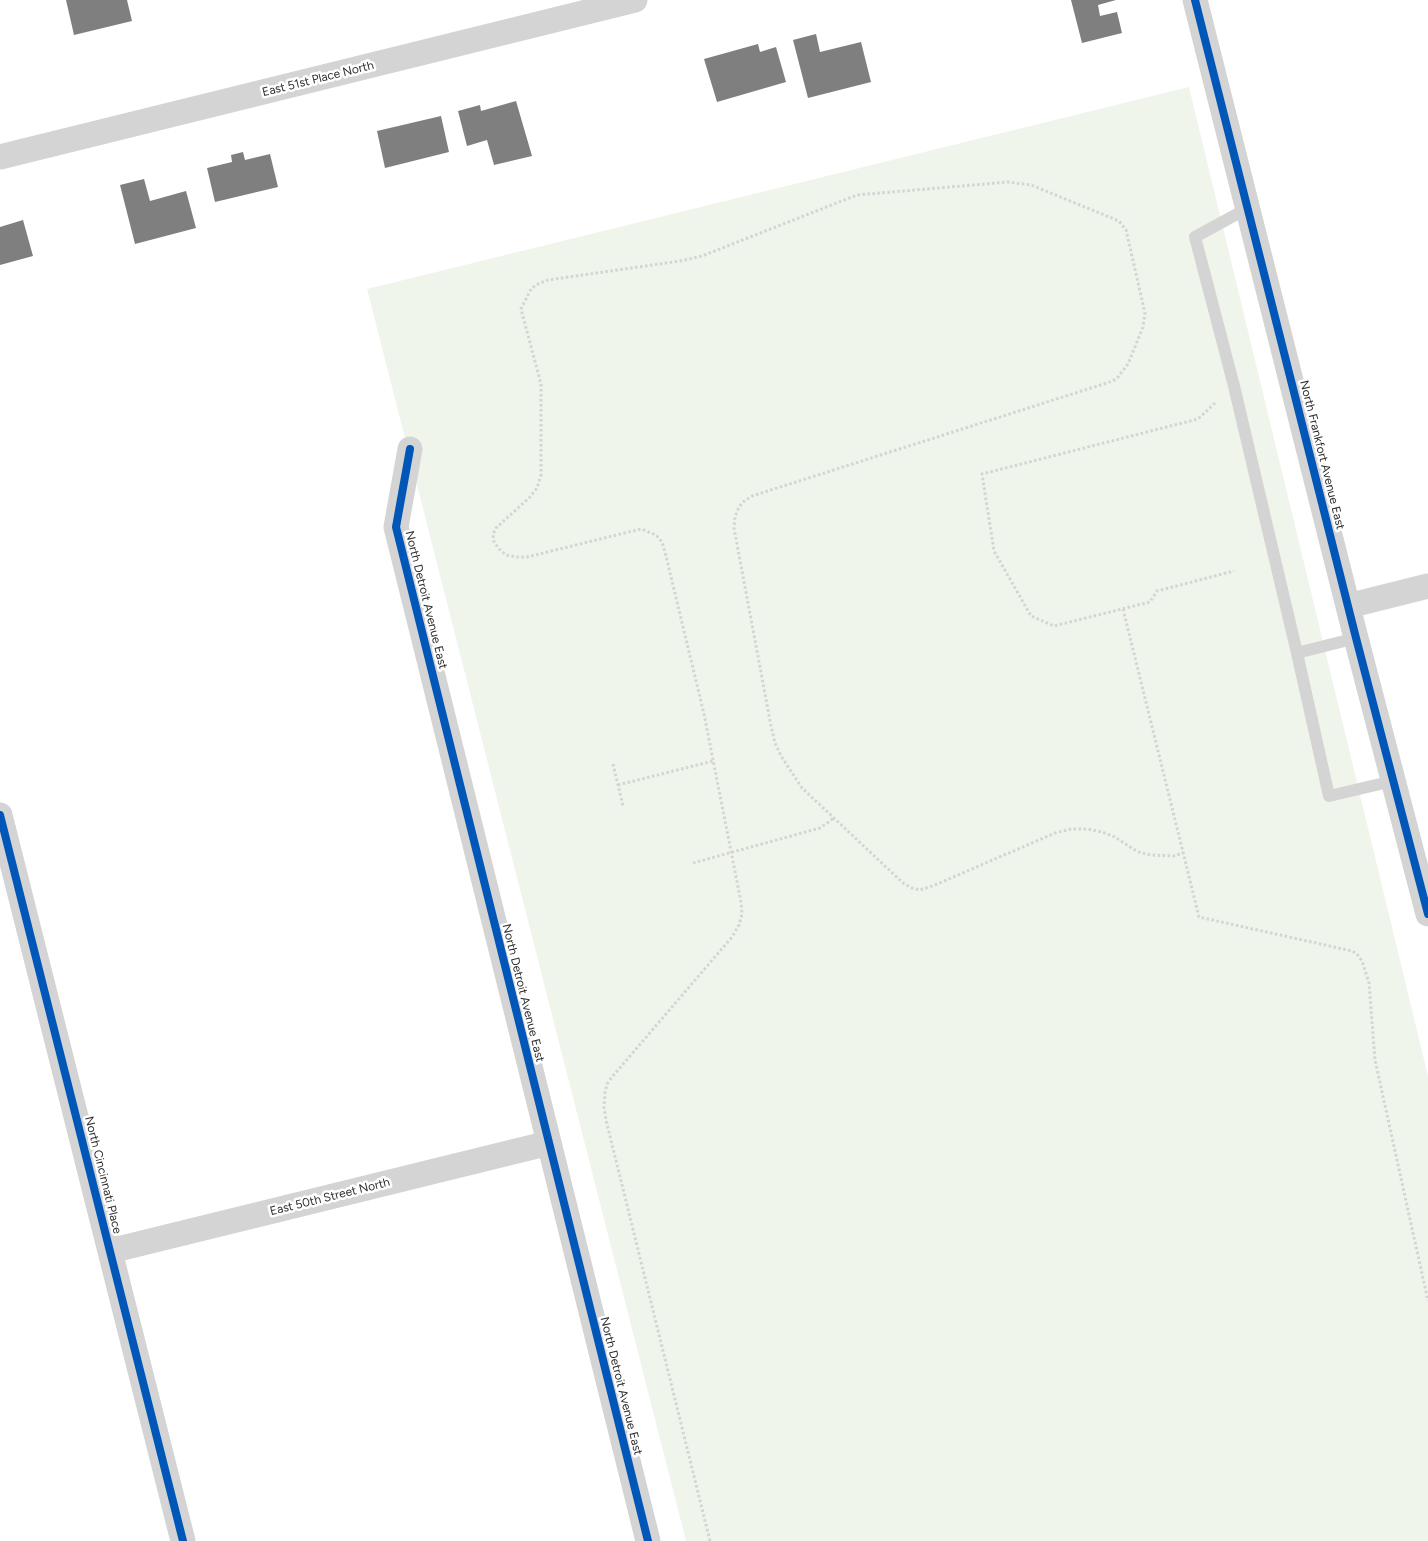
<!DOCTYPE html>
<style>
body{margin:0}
canvas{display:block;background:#fff}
</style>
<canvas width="1428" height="1541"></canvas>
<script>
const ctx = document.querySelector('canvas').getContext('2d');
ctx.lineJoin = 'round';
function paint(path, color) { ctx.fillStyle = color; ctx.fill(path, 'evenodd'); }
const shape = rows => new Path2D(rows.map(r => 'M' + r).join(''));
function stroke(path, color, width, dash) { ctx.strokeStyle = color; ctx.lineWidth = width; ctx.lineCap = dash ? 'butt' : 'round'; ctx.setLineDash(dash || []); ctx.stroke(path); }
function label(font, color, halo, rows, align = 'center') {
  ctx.font = font + ' Figtree,sans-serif'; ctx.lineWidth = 5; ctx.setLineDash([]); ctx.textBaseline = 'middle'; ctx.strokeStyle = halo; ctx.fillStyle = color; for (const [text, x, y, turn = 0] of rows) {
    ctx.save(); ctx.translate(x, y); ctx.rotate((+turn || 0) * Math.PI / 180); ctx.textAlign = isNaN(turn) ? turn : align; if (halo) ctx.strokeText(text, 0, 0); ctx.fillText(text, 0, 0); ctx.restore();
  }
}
const green = shape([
 [1189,87,1428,1076,1428,1541,686,1541,367,289]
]);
const building = shape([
 [66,0,127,0,132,21,74,35],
 [1071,0,1116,0,1098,5,1100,16,1117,12,1122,33,1082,43],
 [816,34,820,52,861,42,871,82,808,98,793,40],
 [758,44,760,52,776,47,786,82,717,102,704,59],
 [516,101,532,156,494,165,487,140,467,146,458,111,480,105,481,111],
 [441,116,449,152,385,168,377,131],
 [243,152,245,160,270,154,278,187,215,202,207,168,232,162,231,155],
 [144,179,150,201,186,191,196,228,135,244,120,185],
 [23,220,33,256,0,265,0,227]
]);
const path = shape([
 [1215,403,1198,419,982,474,994,551,1031,616,1054,626,1150,602,1157,591,1234,571],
 [1123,609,1199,917,1352,951,1357,954,1362,961,1369,983,1375,1060,1428,1301],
 [613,764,623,806],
 [618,785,713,761],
 [693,863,820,828,834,818],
 [710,1541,606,1120,604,1107,605,1093,607,1084,612,1077,732,937,739,925,742,914,741,902,704,714,665,552,662,542,656,535,641,529,527,557,517,557,506,555,499,549,494,542,493,534,496,528,530,497,537,488,541,475,541,384,521,309,531,289,536,285,548,280,680,261,702,256,857,195,1008,182,1031,185,1119,221,1126,230,1145,313,1143,327,1128,364,1118,377,1113,381,752,496,743,502,739,507,735,517,734,528,771,726,775,743,781,756,802,788,903,883,912,888,920,890,935,885,1055,833,1071,829,1087,829,1102,832,1115,837,1133,849,1141,853,1152,855,1173,856,1183,853]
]);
const lane = shape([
 [1248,208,1195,237,1234,386,1297,653,1329,796,1393,781],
 [1297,653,1356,638]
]);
const street = shape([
 [1195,0,1356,638,1428,914],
 [0,157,635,0],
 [410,449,396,527,648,1541],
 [1348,606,1428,586],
 [0,815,183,1541],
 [110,1251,549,1143]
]);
const cycleway = shape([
 [1195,0,1356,638,1428,914],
 [410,449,396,527,648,1541],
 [0,815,183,1541]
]);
const streetNames = [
 ["East 51st Place North",318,79,-14],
 ["North Frankfort Avenue East",1322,455,76],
 ["North Detroit Avenue East",426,600,76],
 ["North Detroit Avenue East",523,993,76],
 ["North Cincinnati Place",103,1175,76],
 ["East 50th Street North",330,1197,-14],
 ["North Detroit Avenue East",621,1386,76]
];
paint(green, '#f0f5ec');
paint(building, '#7f7f7f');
stroke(path, '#d4d4d4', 3, [2.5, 2.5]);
stroke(lane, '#d4d4d4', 12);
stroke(street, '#d4d4d4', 25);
stroke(cycleway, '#0057b8', 8);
label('12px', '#2f2f2f', '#fff', streetNames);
</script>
